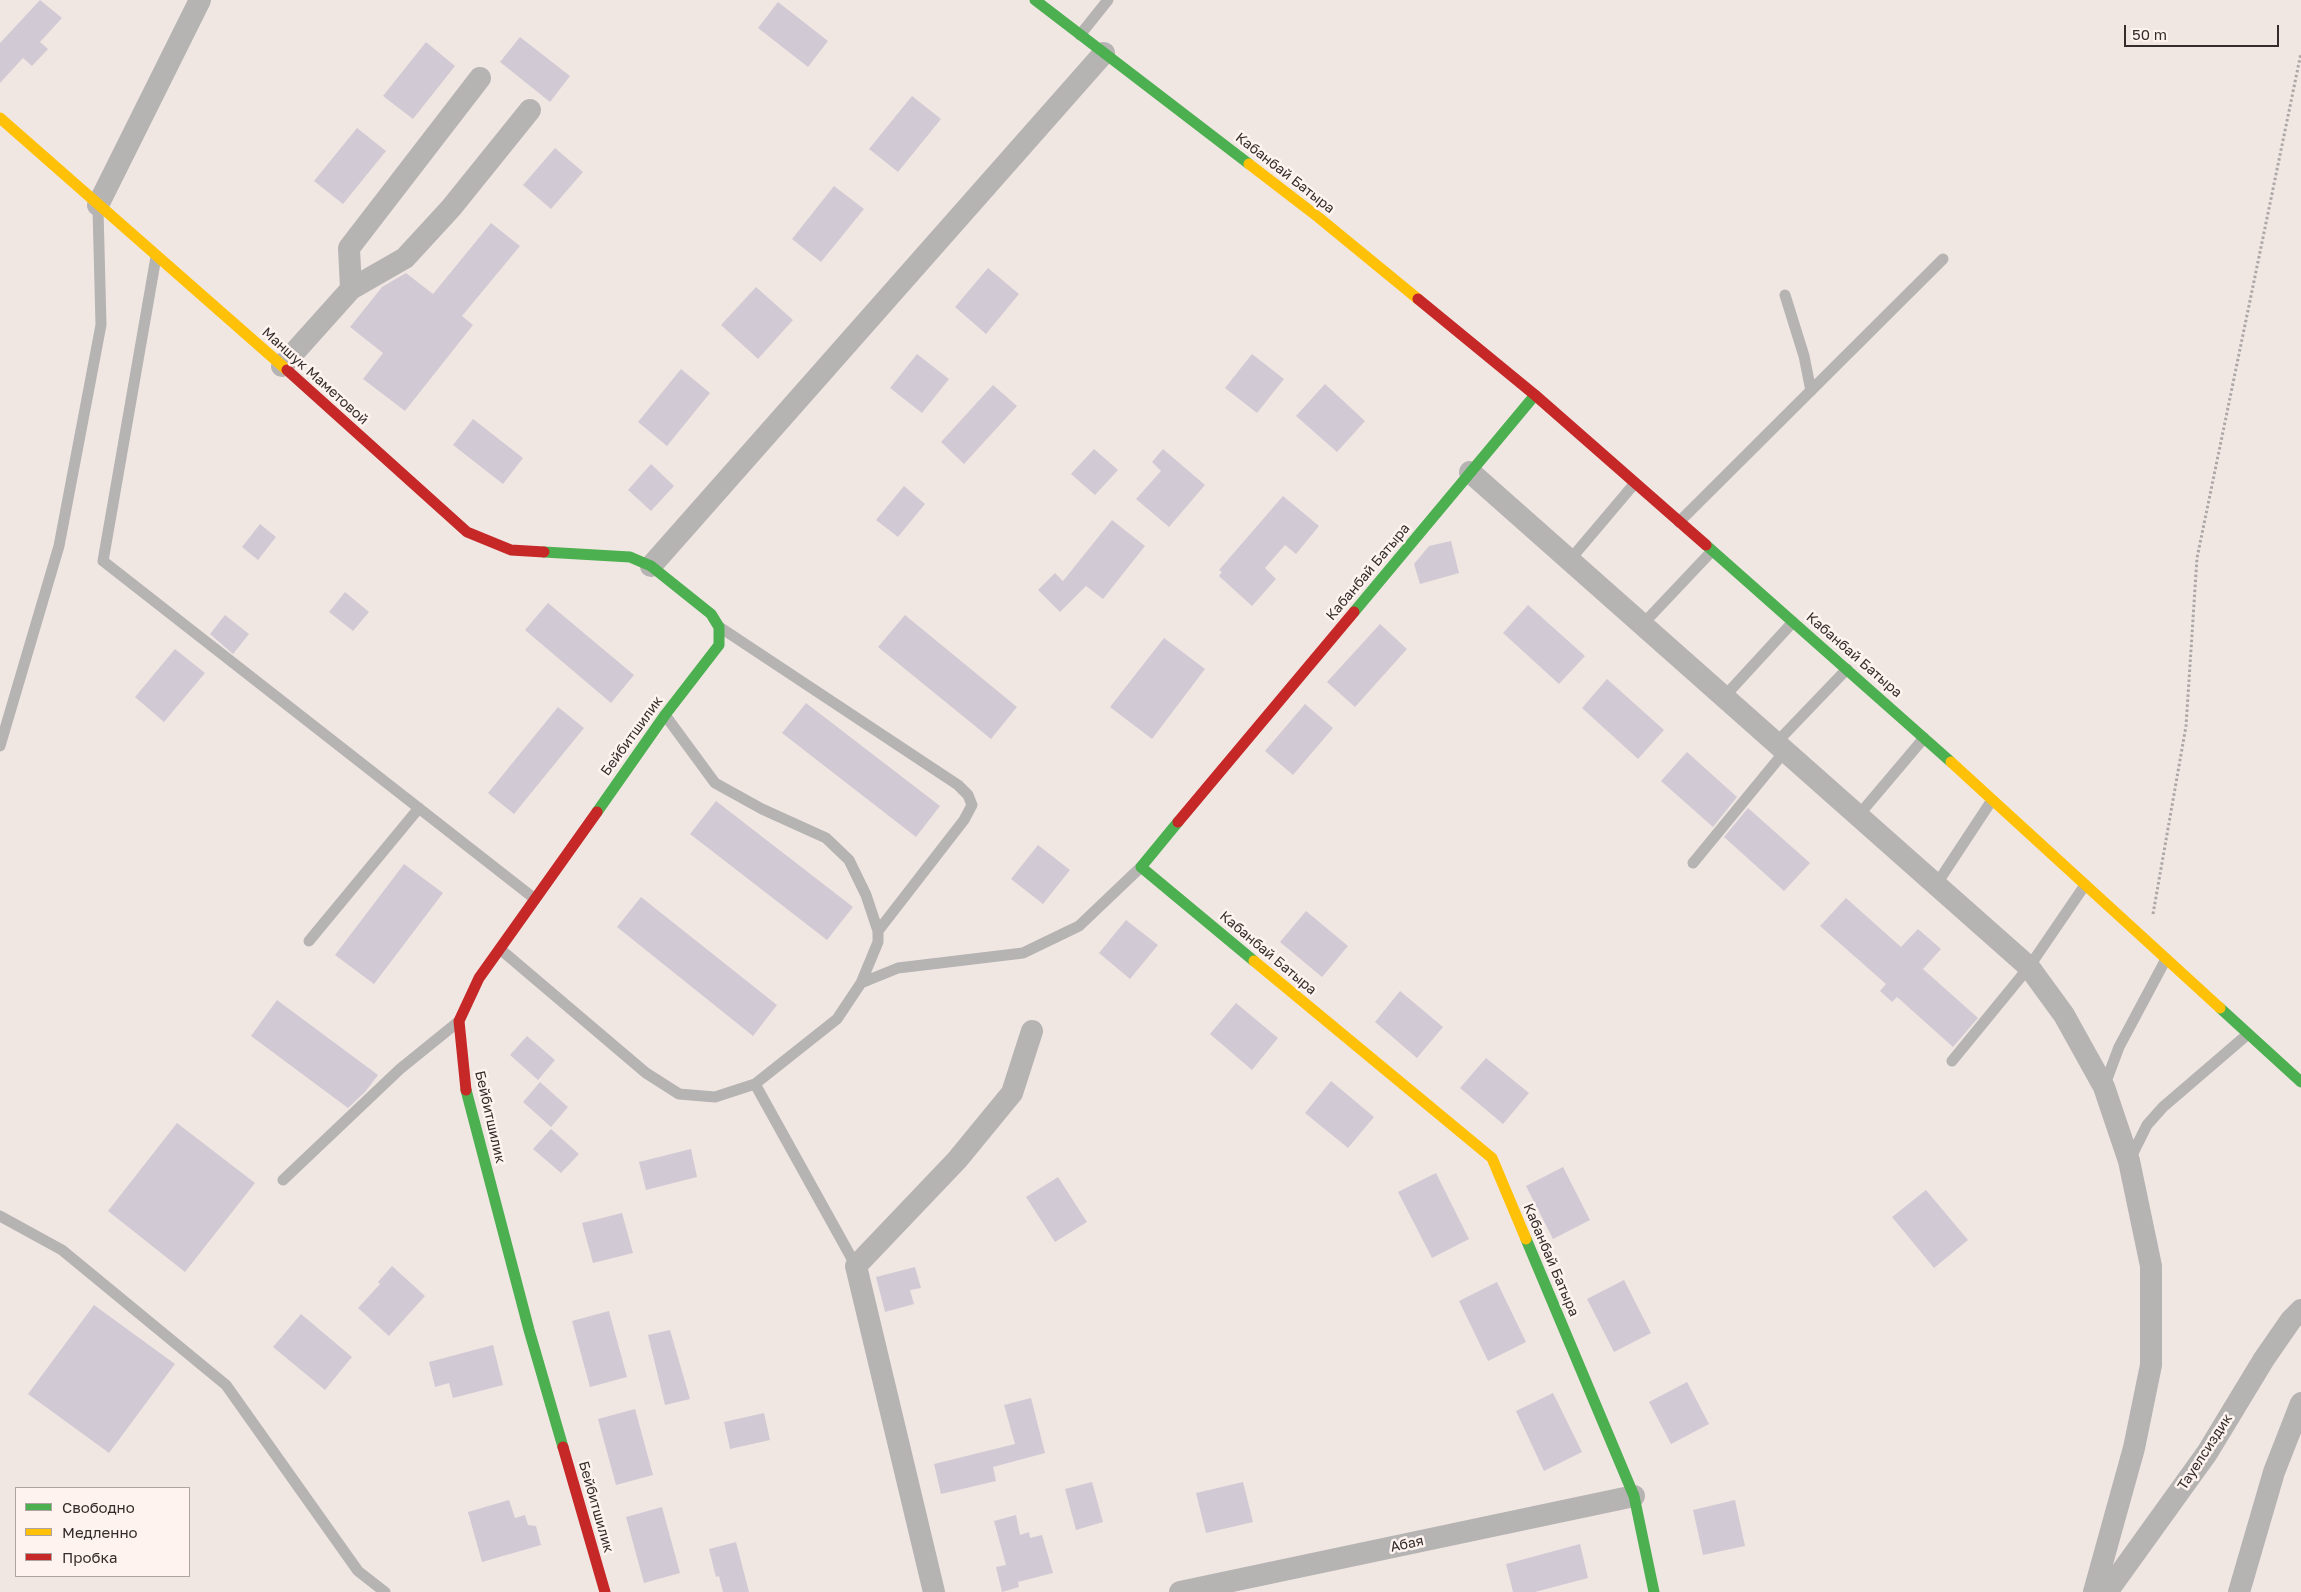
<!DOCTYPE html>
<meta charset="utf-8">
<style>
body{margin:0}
#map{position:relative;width:2301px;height:1592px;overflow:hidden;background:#f0e7e3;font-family:"Golos Text",sans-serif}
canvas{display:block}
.legend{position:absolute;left:15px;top:1487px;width:175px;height:90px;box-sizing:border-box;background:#fef3ef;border:1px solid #ada4a1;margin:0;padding:6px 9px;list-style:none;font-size:15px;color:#342d2b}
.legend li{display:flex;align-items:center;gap:10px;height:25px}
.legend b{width:25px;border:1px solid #ada4a1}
.scale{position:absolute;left:2124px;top:25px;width:155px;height:22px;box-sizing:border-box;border:2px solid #342d2b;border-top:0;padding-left:6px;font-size:15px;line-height:18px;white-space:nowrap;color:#342d2b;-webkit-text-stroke:4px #fef3ef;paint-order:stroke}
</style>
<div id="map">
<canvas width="2301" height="1592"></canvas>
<ul class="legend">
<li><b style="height:6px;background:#4caf50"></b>Свободно</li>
<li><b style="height:6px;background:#ffc107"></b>Медленно</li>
<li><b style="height:6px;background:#c62828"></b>Пробка</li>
</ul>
<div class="scale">50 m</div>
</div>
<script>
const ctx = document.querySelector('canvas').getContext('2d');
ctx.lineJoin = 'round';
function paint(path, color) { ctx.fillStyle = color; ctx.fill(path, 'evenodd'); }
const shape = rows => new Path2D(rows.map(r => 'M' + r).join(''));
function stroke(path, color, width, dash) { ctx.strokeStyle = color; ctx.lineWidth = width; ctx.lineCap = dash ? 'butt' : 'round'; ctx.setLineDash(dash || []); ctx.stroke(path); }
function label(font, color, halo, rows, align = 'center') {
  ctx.font = font + ' "Golos Text",sans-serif'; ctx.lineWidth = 5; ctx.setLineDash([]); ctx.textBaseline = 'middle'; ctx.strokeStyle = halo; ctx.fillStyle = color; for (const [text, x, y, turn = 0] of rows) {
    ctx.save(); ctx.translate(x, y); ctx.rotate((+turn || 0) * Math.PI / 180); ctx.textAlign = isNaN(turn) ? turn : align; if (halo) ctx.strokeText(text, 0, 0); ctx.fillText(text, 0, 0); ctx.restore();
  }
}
const building = shape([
 [40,0,62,18,40,42,48,49,32,66,23,58,0,83,0,43],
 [778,2,828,41,808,67,758,28],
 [520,37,570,76,550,102,500,62],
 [426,42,455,66,413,119,383,96],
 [912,96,941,119,898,172,869,149],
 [357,128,386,151,343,204,314,181],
 [555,148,583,172,551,209,523,185],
 [834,186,864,209,821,262,792,239],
 [491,223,520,246,462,316,473,325,405,411,363,379,383,353,350,327,382,287,406,273,433,294],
 [988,268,1019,294,986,334,955,307],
 [756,287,793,320,758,359,721,325],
 [917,354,949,379,922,413,890,388],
 [1252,354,1284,379,1257,413,1225,388],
 [681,369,710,393,667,446,638,422],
 [1325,384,1365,421,1337,452,1296,416],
 [993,385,1017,406,964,464,941,442],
 [473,419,523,458,503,484,453,445],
 [1094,449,1118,470,1095,495,1071,474],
 [1163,449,1205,485,1169,527,1136,499,1161,471,1152,462],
 [651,464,674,486,651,511,628,490],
 [904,486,925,504,898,537,876,520],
 [1283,496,1319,526,1296,554,1285,545,1265,568,1276,579,1252,606,1219,576,1222,572,1219,570],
 [1112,520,1145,546,1103,599,1086,586,1060,612,1038,590,1055,573,1063,581],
 [260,524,276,537,258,560,242,547],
 [1451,541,1459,573,1420,584,1414,564,1429,546],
 [345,592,369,612,353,631,329,612],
 [548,603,634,675,611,703,525,630],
 [1528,605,1585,656,1559,684,1503,633],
 [225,615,249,634,233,654,210,634],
 [905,615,1017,707,991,739,878,647],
 [1380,624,1407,649,1355,707,1327,682],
 [1164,638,1205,669,1152,739,1110,707],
 [175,649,205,673,164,722,135,697],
 [1607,679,1664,730,1638,759,1582,708],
 [806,703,940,806,916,837,782,733],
 [1305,704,1333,728,1293,775,1265,751],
 [558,707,584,728,514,814,488,793],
 [1687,752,1737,797,1713,827,1661,781],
 [716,801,853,907,827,940,690,834],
 [1748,808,1810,863,1784,891,1724,837],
 [1038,845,1070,870,1043,904,1011,879],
 [404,864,443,893,374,984,335,955],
 [641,897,777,1005,753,1036,617,927],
 [1846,898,1901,947,1918,929,1941,949,1923,969,1978,1018,1953,1047,1897,997,1892,1002,1880,991,1886,984,1820,926],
 [1306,911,1348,946,1322,977,1280,942],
 [1126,920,1158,945,1130,979,1099,953],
 [1400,991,1443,1027,1417,1058,1375,1022],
 [277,1000,378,1075,365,1092,348,1108,251,1036],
 [1236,1003,1278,1038,1252,1070,1210,1034],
 [527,1036,555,1060,538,1080,510,1055],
 [1486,1058,1529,1093,1503,1124,1460,1088],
 [1331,1081,1374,1117,1348,1148,1305,1113],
 [540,1082,568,1107,551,1127,523,1102],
 [177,1123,255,1183,185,1272,108,1211],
 [551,1129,579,1154,561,1173,533,1149],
 [691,1149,697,1177,646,1190,639,1162],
 [1563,1167,1590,1220,1553,1239,1526,1186],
 [1436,1173,1469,1239,1432,1258,1398,1192],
 [1058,1177,1087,1222,1055,1242,1026,1197],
 [1926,1190,1968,1240,1934,1268,1892,1217],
 [622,1213,633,1253,593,1263,582,1223],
 [392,1266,425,1296,389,1336,358,1308,380,1284,378,1282],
 [915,1267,921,1288,910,1290,914,1304,885,1312,876,1277],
 [1624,1280,1651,1333,1614,1352,1587,1299],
 [1497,1282,1526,1342,1488,1361,1459,1301],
 [94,1305,175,1364,109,1453,28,1394],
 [609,1311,627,1377,590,1387,572,1321],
 [301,1314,352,1357,325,1390,273,1347],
 [670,1330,690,1399,665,1405,648,1335],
 [493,1345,503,1385,453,1398,449,1383,435,1387,429,1362],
 [1687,1382,1709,1424,1671,1444,1649,1402],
 [1553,1393,1582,1452,1544,1471,1516,1411],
 [1031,1398,1045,1453,993,1467,996,1481,941,1494,934,1464,1015,1444,1004,1405],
 [635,1409,653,1475,616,1485,598,1419],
 [764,1413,770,1440,730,1449,724,1422],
 [1092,1482,1103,1522,1076,1530,1065,1489],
 [1243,1482,1253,1522,1206,1533,1196,1493],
 [509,1500,515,1518,525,1515,528,1525,536,1526,541,1545,482,1562,468,1512],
 [1735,1500,1745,1546,1703,1555,1693,1510],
 [662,1507,680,1573,644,1583,626,1517],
 [1016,1515,1020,1535,1029,1532,1030,1538,1042,1535,1053,1573,1018,1582,1019,1587,1002,1592,996,1567,1006,1565,994,1521],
 [736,1542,743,1569,749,1592,723,1592,719,1576,716,1577,709,1549],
 [1580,1544,1588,1578,1535,1592,1513,1592,1506,1564]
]);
const path = shape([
 [2153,914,2186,726,2197,558,2301,53]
]);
const lane = shape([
 [1080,35,1108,0],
 [156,257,103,561,535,899],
 [1785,295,1804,356,1811,391],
 [1679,522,1943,259],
 [1569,561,1635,483],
 [1642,625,1712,551],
 [721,628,958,785,968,795,972,805,964,820,878,931],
 [1724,697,1793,622],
 [1776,743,1847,669],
 [0,746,59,546,101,325,98,209],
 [1858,816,1924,738],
 [1693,863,1785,751],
 [1936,885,1992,800],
 [309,941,419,808],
 [500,949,646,1073,679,1094,715,1097,755,1084,837,1019,861,983,878,942,878,931,866,895,849,860,826,838,762,809,715,783,665,715],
 [861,983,898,968,1023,953,1079,926,1141,867],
 [1952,1061,2029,967,2085,885],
 [755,1084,856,1266],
 [2104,1087,2119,1047,2166,959],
 [2130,1159,2147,1125,2163,1107,2248,1034],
 [283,1180,400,1069,458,1022],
 [0,1216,62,1250,226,1385,358,1571,385,1592]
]);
const street = shape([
 [98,205,200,0],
 [351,289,349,248,480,78],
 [282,366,351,289,405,258,451,208,530,110],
 [1470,472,2029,967,2064,1015,2104,1087,2129,1161,2151,1266,2151,1365,2134,1448,2094,1592],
 [651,566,1104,53],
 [934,1592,856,1266,957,1160,1012,1093,1032,1031],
 [1180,1592,1634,1496],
 [2107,1592,2207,1453,2264,1359,2291,1320,2301,1310],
 [2239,1592,2274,1472,2301,1403]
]);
const fast = shape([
 [1035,0,1249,164],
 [1706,545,1951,762],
 [544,552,630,557,651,566,711,614,719,627,719,645,665,715,597,812],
 [1354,612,1535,395],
 [1178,822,1141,867,1254,961],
 [2220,1008,2301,1082],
 [466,1090,529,1330,563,1447],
 [1526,1239,1634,1496,1654,1592]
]);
const slow = shape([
 [0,118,287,370],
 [1249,164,1318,217,1418,299],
 [1951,762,2220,1008],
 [1254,961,1492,1158,1526,1239]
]);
const jam = shape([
 [1418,299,1535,395,1706,545],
 [287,370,467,532,511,550,544,552],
 [1178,822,1354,612],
 [466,1090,459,1021,479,978,597,812],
 [563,1447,605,1592]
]);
const streetNames = [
 ["Кабанбай Батыра",1285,173,38],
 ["Маншук Маметовой",315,376,42],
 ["Кабанбай Батыра",1368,572,-50],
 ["Кабанбай Батыра",1854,655,41],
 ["Бейбитшилик",632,736,-54],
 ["Кабанбай Батыра",1268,953,40],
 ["Бейбитшилик",490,1117,77],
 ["Кабанбай Батыра",1551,1260,67],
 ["Тауелсиздик",2205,1452,-57],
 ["Бейбитшилик",596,1507,74],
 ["Абая",1407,1544,-12]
];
paint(building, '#d1c9d4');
stroke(path, '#aca7a7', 3, [2.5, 2.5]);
stroke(lane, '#b6b3b3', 11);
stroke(street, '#b6b3b3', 22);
stroke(fast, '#4caf50', 11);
stroke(slow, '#ffc107', 11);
stroke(jam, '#c62828', 11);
label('14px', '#342d2b', '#fef3ef', streetNames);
</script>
